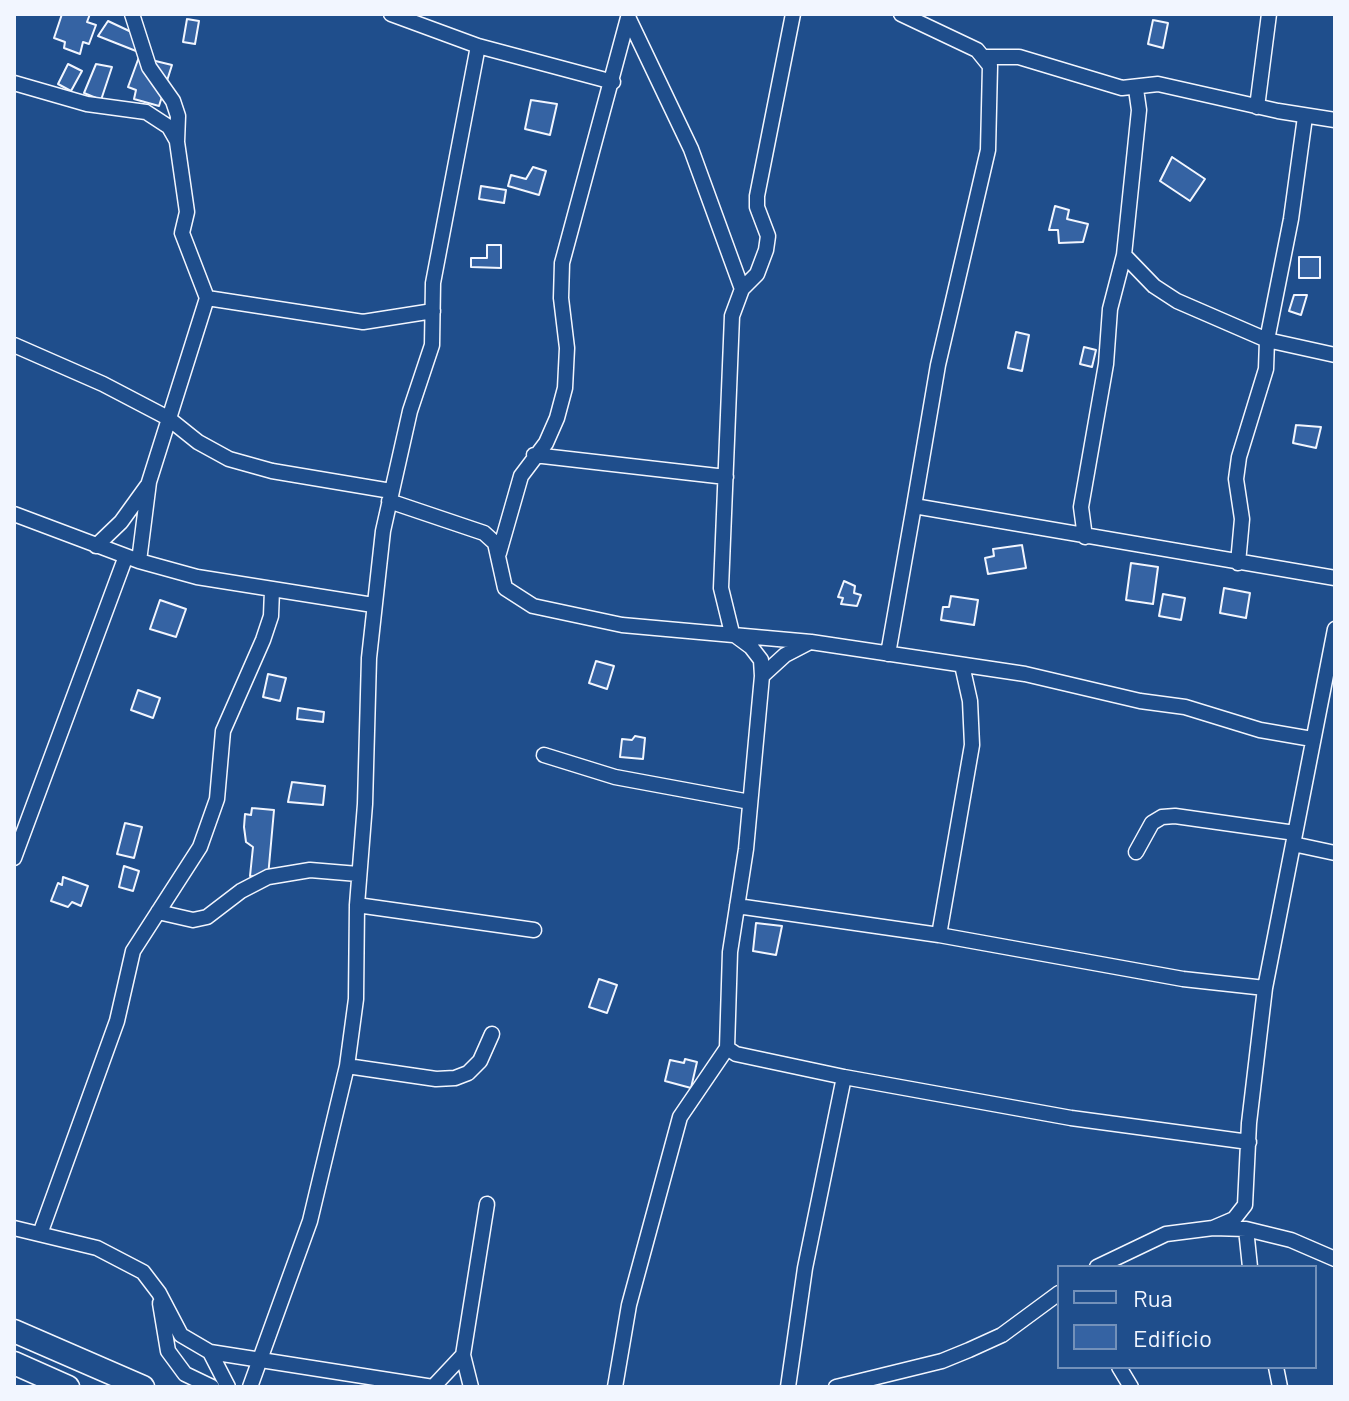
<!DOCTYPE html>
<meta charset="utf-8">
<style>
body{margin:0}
#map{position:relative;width:1349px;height:1401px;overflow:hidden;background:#1f4e8c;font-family:Barlow,sans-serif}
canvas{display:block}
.frame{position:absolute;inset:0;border:16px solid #f2f6ff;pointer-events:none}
.legend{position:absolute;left:1057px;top:1265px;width:260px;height:104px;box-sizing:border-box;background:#1f4e8c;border:2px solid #7391ba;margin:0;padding:10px 14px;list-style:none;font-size:24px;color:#f2f6ff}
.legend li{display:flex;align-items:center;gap:16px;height:40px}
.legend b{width:40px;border:2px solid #7391ba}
</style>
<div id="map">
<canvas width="1349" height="1401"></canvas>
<div class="frame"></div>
<ul class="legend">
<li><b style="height:10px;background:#1f4e8c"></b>Rua</li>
<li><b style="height:22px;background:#3563a3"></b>Edifício</li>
</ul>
</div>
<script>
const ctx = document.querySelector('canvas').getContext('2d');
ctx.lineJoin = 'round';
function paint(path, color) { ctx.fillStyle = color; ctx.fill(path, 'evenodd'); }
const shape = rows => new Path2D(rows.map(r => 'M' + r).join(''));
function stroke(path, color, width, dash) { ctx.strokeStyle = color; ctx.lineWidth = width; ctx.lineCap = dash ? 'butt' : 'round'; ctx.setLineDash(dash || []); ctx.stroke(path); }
const building = shape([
 [62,14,90,14,87,22,96,25,89,44,83,42,80,54,64,48,65,42,54,38,62,14],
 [187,19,199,21,195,44,183,42,187,19],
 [1153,20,1168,23,1163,48,1148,44,1153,20],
 [108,21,142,37,136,51,98,36,108,21],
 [139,57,172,65,159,106,134,99,136,90,128,87,139,57],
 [68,64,82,71,71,91,58,84,68,64],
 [96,64,112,67,101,100,84,93,96,64],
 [531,100,557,104,550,135,525,129,531,100],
 [1172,157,1205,179,1190,201,1160,181,1172,157],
 [533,167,546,171,539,195,508,186,511,175,526,179,533,167],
 [481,186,506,190,504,203,479,199,481,186],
 [1055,206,1069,210,1067,219,1088,224,1083,242,1059,243,1058,230,1049,230,1055,206],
 [487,245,501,245,501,268,471,267,471,258,487,258,487,245],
 [1299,257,1320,257,1320,278,1299,278,1299,257],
 [1294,295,1307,295,1301,315,1289,311,1294,295],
 [1016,332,1029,335,1022,371,1008,368,1016,332],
 [1084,347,1096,350,1092,367,1080,364,1084,347],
 [1296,425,1321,427,1316,448,1293,443,1296,425],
 [1022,545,1026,568,988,574,985,558,994,556,993,549,1022,545],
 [1131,563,1158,567,1153,604,1126,600,1131,563],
 [844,581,855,586,854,593,861,595,857,606,841,604,843,598,838,597,844,581],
 [1224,588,1250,593,1246,618,1220,613,1224,588],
 [1163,594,1185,598,1181,620,1159,616,1163,594],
 [951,596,978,600,974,625,941,620,943,607,949,607,951,596],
 [160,600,186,609,176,637,150,629,160,600],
 [596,661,614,666,607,689,589,683,596,661],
 [268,674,286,678,280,701,263,697,268,674],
 [138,690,160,698,153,718,131,710,138,690],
 [298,708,324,712,323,722,297,719,298,708],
 [635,736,645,738,643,759,620,757,622,739,632,740,635,736],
 [292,782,325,786,323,805,288,802,292,782],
 [252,808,274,810,268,877,250,876,253,847,246,842,244,827,245,814,251,815,252,808],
 [125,823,142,827,134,858,117,854,125,823],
 [124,866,139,871,133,891,119,887,124,866],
 [63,877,88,886,81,906,72,902,68,907,51,901,58,883,62,885,63,877],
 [756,923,782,926,776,955,753,951,756,923],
 [599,979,617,985,607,1013,589,1007,599,979],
 [685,1059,697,1062,691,1088,665,1081,670,1060,684,1063,685,1059]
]);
const street = shape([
 [132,14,149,67,173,101,178,116,177,142,187,212,182,233,207,298,149,482,139,561],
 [391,14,478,46,613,82],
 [901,14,977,50,990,66,988,150,938,365,914,506],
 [628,17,691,149,742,289],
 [986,57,1019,57,1122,88,1158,84,1278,111,1335,120],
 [14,83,87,104,146,112,169,127,177,141],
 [1136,89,1139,110,1124,255,1154,286,1177,301,1267,340,1335,355],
 [1257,107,1269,14],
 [207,298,363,322,433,311],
 [14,345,103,384,168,418,198,442,229,459,272,471,391,491],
 [534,455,726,477],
 [389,501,484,533,495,543,505,588,533,606,622,625,811,642,1025,674,1140,701,1185,707,1260,730,1312,739],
 [14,514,139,561,197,577,373,605],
 [1085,537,1081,507,1106,364,1110,309,1124,255],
 [96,546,121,522,147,486],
 [499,553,521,476,546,443,557,418,565,388,567,348,561,298,562,263,629,14],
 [1238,563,1242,519,1236,479,1239,457,1266,369,1267,340,1291,219,1305,117],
 [888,654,914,506,1335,578],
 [762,676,785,655,810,642],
 [544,755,615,777,750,802],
 [1293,844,1335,853],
 [1136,852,1152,823,1162,817,1175,816,1295,833],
 [14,858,126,556],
 [357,905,534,930],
 [737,906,939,935,1183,979,1265,988],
 [158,912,193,920,207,917,241,891,268,877,310,870,358,874],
 [939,935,972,745,970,701,962,665],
 [727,1048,736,1054,844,1077,805,1268,788,1387],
 [347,1066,436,1079,455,1078,468,1073,480,1061,492,1034],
 [844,1077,1071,1118,1249,1142],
 [14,1228,97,1248,143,1272,159,1293,181,1335,210,1352,433,1387],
 [1213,1228,1234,1219,1245,1205,1249,1123,1265,988,1335,629],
 [1246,1229,1250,1267],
 [40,1234,117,1021,133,951,200,847,217,799,223,731,263,640,271,616,272,590],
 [1097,1267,1166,1234,1213,1228,1246,1229,1291,1240,1335,1259],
 [160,1303,168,1351,185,1374,212,1387],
 [210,1352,228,1387],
 [1119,1367,1131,1387],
 [1276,1367,1280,1387],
 [250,1387,310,1221,347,1066,356,999,357,905,365,804,369,658,383,531,410,411,432,345,433,283,478,46],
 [433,1387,463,1355],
 [471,1387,463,1355,487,1204],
 [615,1387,629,1305,680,1117,727,1048,730,952,746,849,762,676,761,660,751,647,732,633,721,588,732,316,742,289,757,274,766,250,768,236,757,207,757,196,793,14],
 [836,1387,942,1361,969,1350,1002,1335,1059,1293]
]);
const primary = shape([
 [14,1331,143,1387],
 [14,1363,68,1387]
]);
paint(building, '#3563a3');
stroke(building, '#f2f6ff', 2);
stroke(street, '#f2f6ff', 17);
stroke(primary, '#f2f6ff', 25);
stroke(street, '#1f4e8c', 14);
stroke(primary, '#1f4e8c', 22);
</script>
